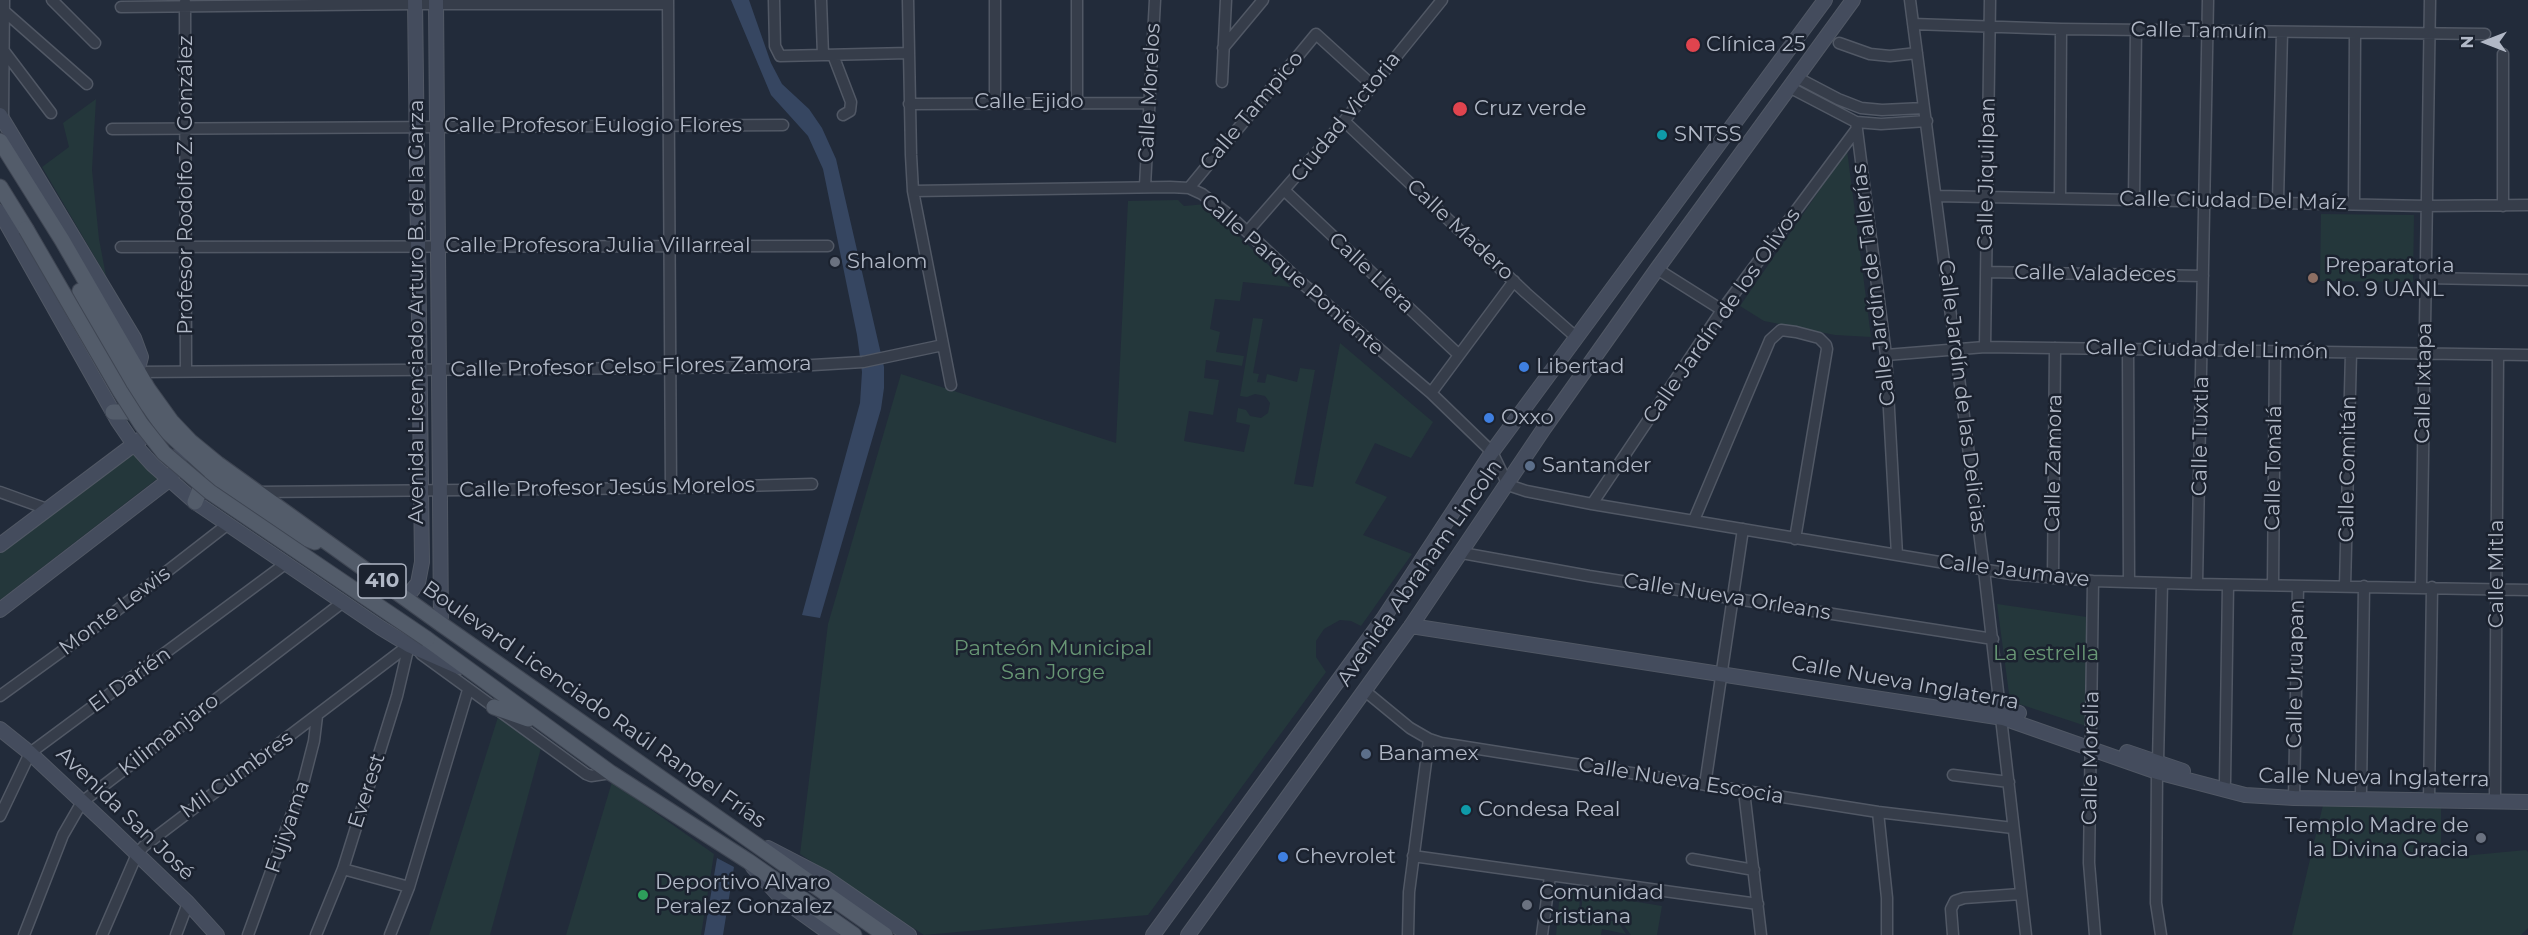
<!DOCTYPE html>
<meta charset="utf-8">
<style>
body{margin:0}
#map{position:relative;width:2528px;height:935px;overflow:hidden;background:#222b3a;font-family:Montserrat,sans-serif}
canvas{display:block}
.north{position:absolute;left:2456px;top:12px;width:60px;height:60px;-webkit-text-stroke:4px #1b222f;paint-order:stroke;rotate:270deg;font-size:16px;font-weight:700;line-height:24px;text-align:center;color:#b1b8c6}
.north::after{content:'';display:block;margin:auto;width:21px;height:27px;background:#b1b8c6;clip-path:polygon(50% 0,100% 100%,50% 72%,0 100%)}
</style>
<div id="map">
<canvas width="2528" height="935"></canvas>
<div class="north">N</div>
</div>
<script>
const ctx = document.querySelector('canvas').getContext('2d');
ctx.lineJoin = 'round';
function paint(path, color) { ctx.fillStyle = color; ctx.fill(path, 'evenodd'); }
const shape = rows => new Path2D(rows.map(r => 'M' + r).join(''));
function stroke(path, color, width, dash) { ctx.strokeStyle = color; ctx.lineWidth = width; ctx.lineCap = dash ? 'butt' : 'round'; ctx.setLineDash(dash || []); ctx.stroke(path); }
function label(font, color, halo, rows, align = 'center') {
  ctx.font = font + ' Montserrat,sans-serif'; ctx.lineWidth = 5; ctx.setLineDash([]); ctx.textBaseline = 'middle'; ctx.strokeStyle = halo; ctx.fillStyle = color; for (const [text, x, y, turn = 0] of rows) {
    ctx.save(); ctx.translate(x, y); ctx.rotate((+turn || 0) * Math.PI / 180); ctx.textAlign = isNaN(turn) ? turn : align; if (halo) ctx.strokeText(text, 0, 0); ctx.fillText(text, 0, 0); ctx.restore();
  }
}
const green = shape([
 [96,99,92,170,99,239,106,276,42,167,69,147,63,123],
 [1847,150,1871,337,1835,335,1764,321,1740,306],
 [1178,200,1184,206,1206,204,1291,287,1243,282,1240,301,1215,299,1210,329,1220,332,1216,352,1244,356,1242,366,1206,360,1204,378,1219,380,1213,415,1189,411,1184,441,1244,452,1250,425,1236,422,1238,408,1246,410,1250,416,1261,418,1268,413,1270,403,1265,396,1255,394,1247,397,1240,396,1253,318,1263,319,1253,373,1259,374,1257,382,1265,383,1267,374,1297,382,1300,368,1315,370,1294,484,1313,487,1340,343,1433,422,1411,458,1375,443,1355,483,1387,497,1363,535,1412,554,1361,626,1351,621,1340,620,1324,629,1316,641,1316,657,1326,672,1148,915,924,935,800,854,828,624,901,374,1116,443,1128,201],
 [2321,214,2414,215,2413,282,2320,281],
 [131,452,158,478,0,600,0,553],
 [1997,604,2087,617,2086,726,2010,701],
 [498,717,541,748,490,935,429,935],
 [612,782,714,854,701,935,566,935],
 [2323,805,2441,806,2441,858,2526,850,2528,852,2528,928,2521,935,2292,935],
 [1560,891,1580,894,1579,915,1618,922,1626,934,1602,929,1601,935,1556,935],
 [1583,893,1662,906,1657,935,1631,935,1620,920,1581,913]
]);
const water = shape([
 [731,0,749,0,771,63,782,84,809,109,822,128,836,159,884,367,884,388,881,409,820,618,802,615,860,403,862,372,857,335,823,169,808,136,771,95],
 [717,858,734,867,723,935,704,935]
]);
const street = shape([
 [52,0,95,43],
 [668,0,671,488],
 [774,0,775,46,780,56,909,53],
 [821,0,823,55],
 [908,0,911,155,913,191,951,385],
 [995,0,995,102],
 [1077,0,1077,101],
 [1910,0,1984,570,2026,935],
 [185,2,186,370],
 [121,7,415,4,668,4],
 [4,11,87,84],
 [1913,24,2061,29,2485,34],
 [1839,43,1870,54,1890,56,1917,53],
 [1223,48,1263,0],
 [4,51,51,113],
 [833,55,851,102,850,111,843,115],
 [1796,77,1838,99,1861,108,1882,110,1924,108],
 [1222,82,1226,0],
 [1789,87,1856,122,1881,124,1927,121],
 [909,104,1148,103],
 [3,119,4,0],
 [1344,121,1526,293,1577,338],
 [1856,122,1886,355,1897,555],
 [112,129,783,125],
 [1145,186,1155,0],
 [1189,188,1316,34,1372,85],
 [913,191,1170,187,1189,188,1202,194,1228,214,1303,284,1431,393,1492,452,1508,485,1526,491,1592,504,2011,574,2093,581,2197,584,2528,590],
 [1285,191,1458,354],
 [1937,196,2427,206,2528,205],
 [2060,198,2061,29],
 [2134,199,2136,30],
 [2278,201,2282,32],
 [2354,204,2355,34],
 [2503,206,2503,54],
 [1248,231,1344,121,1442,0],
 [121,247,828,246],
 [1657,269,1722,310],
 [1986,272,2203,276],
 [2426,278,2528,280],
 [1985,347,1990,0],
 [2128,349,2129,582],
 [1886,355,1985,347,2528,355],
 [137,372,780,367,863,362,943,345],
 [1431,393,1514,281],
 [0,492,47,509],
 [258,492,671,488,812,484],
 [1592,504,1722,310,1856,130],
 [1694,520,1770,340,1781,330,1796,332,1819,338,1826,345,1827,349,1795,539],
 [1462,553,1589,576,1993,639],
 [2053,578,2055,348],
 [2093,581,2089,863,2095,935],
 [2197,584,2208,0],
 [2273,585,2275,352],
 [2345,586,2351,353],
 [2421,587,2430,0],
 [421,654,586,774,591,776,611,773],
 [1365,691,1410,728,1429,739,1441,743,1878,812,2013,828],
 [0,696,98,625,228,524],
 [2158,762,2162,583],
 [2157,772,2156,903,2161,935],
 [1953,775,2009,782],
 [2225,782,2228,585],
 [1705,785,1743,529],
 [1744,791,1761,935],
 [2361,791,2364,586],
 [2495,794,2498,355],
 [2294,798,2298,586],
 [2429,801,2432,587],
 [1878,812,1887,898,1887,935],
 [0,816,30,753,285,564],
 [1413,856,1758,904],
 [1692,859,1754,870],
 [343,869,409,887],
 [24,935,63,835,82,802,343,602],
 [102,935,137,854,144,846,409,645],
 [176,935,188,903],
 [248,935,304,780,314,741,317,716],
 [316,935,343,869,379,754,397,696,409,645],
 [390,935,409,887,468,690],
 [1408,935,1409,892,1429,739],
 [1542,935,1550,876],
 [1953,935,1951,909,1955,901,1964,898,2021,894]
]);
const secondary = shape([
 [436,0,441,624],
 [0,115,134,338,141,357,137,372],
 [0,212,118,421,133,443,152,464,195,502,381,628,409,645,459,667],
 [0,545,141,439],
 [406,598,418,583,422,562,415,0],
 [0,610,169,480,178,465,182,448],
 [1411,626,2003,718,2157,772,2245,795,2294,798,2528,802],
 [1956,700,1993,705,2019,713],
 [0,729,30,753,109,827,188,903,217,935],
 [2127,752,2183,771],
 [768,848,826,878,909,935],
 [753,867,782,899,832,935],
 [1153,935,1383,619,1492,452,1825,0],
 [1188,935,1411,626,1545,427,1657,269,1853,0]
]);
const primary = shape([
 [0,141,62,240,148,389,171,421,190,441,218,464,441,624,885,935],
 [0,187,26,229],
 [80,291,123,369,165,430,219,479,307,539,315,542],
 [113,412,129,412,134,410,139,403],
 [195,502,200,489,213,480],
 [427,639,611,773,748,861,854,935],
 [494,707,528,719]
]);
const primaryBridge = shape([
 [26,229,120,391,141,424,164,453,210,492,427,639]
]);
const markers = [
 [1693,45,8,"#e0444e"],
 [1460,109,8,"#e0444e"],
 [1662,135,6,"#0f9aa8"],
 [835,262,6,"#6b7280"],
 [2313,278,6,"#8d6e63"],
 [1524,367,6,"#3f7fe0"],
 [1489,418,6,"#3f7fe0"],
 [1530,466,6,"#5c6f8a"],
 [1366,754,6,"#5c6f8a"],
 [1466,810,6,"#0f9aa8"],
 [2481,838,6,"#6b7280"],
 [1283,857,6,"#3f7fe0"],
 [643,895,6,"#2e9e5b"],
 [1527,905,6,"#6b7280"]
];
const shields = [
 [382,581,48]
];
const shieldNames = [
 ["410",382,581]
];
const streetNames = [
 ["Calle Tamuín",2199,31,1],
 ["Calle Morelos",1150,93,-87],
 ["Calle Ejido",1029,102],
 ["Calle Tampico",1252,111,-50],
 ["Ciudad Victoria",1346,117,-51],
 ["Calle Profesor Eulogio Flores",593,126],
 ["Calle Jiquilpan",1987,174,-89],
 ["Profesor Rodolfo Z. González",186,185,-90],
 ["Calle Ciudad Del Maíz",2233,201,1],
 ["Calle Madero",1460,230,43],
 ["Calle Profesora Julia Villarreal",598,246],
 ["Calle Llera",1371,273,43],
 ["Calle Valadeces",2095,274,1],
 ["Calle Parque Poniente",1292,275,41],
 ["Calle Jardín de Tallerías",1874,285,-97],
 ["Avenida Licenciado Arturo B. de la Garza",417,312,-90],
 ["Calle Jardín de los Olivos",1722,316,-55],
 ["Calle Ciudad del Limón",2207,350,1],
 ["Calle Profesor Celso Flores Zamora",631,367,-1],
 ["Calle Ixtapa",2424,383,-89],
 ["Calle Jardín de las Delicias",1962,396,83],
 ["Calle Tuxtla",2201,436,-89],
 ["Calle Zamora",2054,463,-89],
 ["Calle Tonalá",2274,468,-89],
 ["Calle Comitán",2348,469,-89],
 ["Calle Profesor Jesús Morelos",607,488,-1],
 ["Calle Jaumave",2014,571,7],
 ["Avenida Abraham Lincoln",1420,573,-55],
 ["Calle Mitla",2497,574,-90],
 ["Calle Nueva Orleans",1727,597,9],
 ["Monte Lewis",115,611,-37],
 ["Calle Uruapan",2296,674,-89],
 ["El Darién",130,680,-36],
 ["Calle Nueva Inglaterra",1905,683,10],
 ["Boulevard Licenciado Raúl Rangel Frías",594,705,35],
 ["Kilimanjaro",169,735,-38],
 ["Calle Morelia",2091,758,-89],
 ["Mil Cumbres",237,775,-36],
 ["Calle Nueva Inglaterra",2374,778,1],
 ["Calle Nueva Escocia",1681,781,9],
 ["Everest",367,791,-72],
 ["Avenida San José",125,814,44],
 ["Fujiyama",288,827,-71]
];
const poiNames = [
 ["Clínica 25",1706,45],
 ["Cruz verde",1474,109],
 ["SNTSS",1674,135],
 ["Shalom",847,262],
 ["Preparatoria",2325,266],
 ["No. 9 UANL",2325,290],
 ["Libertad",1536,367],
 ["Oxxo",1501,418],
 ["Santander",1542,466],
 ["Banamex",1378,754],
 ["Condesa Real",1478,810],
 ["Templo Madre de",2469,826,"right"],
 ["la Divina Gracia",2469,850,"right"],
 ["Chevrolet",1295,857],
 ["Deportivo Alvaro",655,883],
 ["Peralez Gonzalez",655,907],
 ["Comunidad",1539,893],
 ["Cristiana",1539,917]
];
const parkNames = [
 ["Panteón Municipal",1053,649],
 ["San Jorge",1053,673],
 ["La estrella",2046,654]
];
paint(green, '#24373b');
paint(water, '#364661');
stroke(street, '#515865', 13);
stroke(secondary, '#515865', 16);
stroke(primary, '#3f4653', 17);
stroke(street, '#363d4a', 10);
stroke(secondary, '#444c5d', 14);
stroke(primary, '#535c6a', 15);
stroke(primaryBridge, '#3f4653', 17, []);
stroke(primaryBridge, '#535c6a', 15);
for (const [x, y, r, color] of markers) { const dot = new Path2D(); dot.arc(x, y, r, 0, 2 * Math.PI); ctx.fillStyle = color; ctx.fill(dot); stroke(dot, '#1b222f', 2); }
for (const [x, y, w] of shields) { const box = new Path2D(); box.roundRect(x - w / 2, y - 17, w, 34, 4.5); ctx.fillStyle = '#1b222f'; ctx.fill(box); stroke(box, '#b1b8c6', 1.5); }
label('bold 20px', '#b1b8c6', null, shieldNames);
label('21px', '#b1b8c6', '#1b222f', streetNames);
label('21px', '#b1b8c6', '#1b222f', poiNames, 'left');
label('21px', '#689775', '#1b222f', parkNames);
</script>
